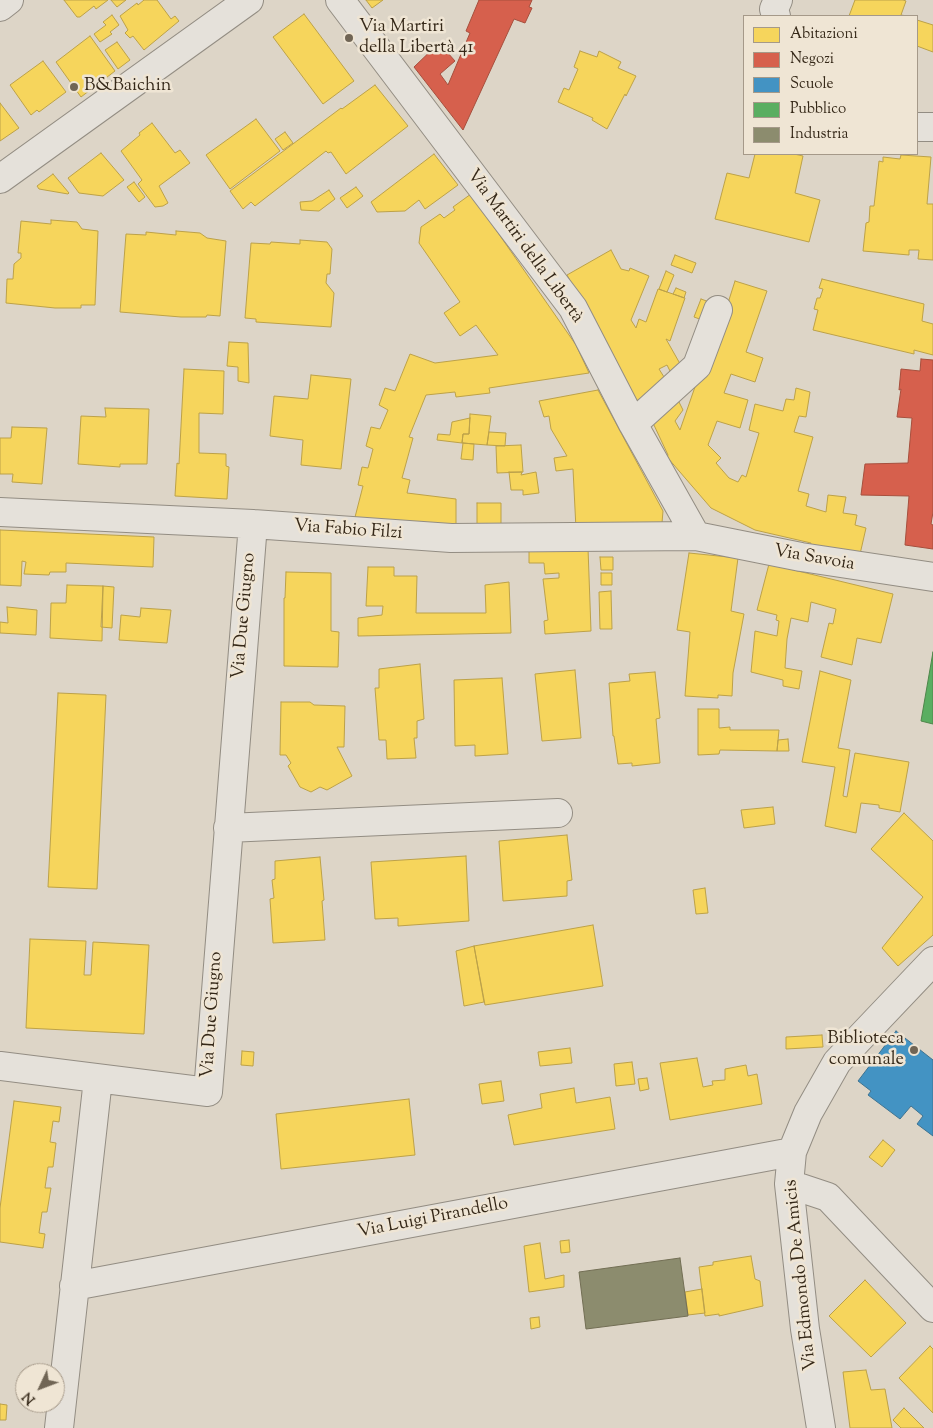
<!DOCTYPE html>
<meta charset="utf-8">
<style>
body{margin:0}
#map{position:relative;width:933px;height:1428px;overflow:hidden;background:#ddd5c7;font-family:"Sorts Mill Goudy",serif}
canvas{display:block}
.legend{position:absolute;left:743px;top:15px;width:175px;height:140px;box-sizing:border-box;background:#efe5d4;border:1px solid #a59989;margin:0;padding:6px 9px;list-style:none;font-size:15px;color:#352818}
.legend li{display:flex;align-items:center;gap:10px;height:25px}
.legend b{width:25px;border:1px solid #a59989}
.north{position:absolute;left:15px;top:1363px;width:50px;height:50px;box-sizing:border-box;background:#efe5d4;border:1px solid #a59989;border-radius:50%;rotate:227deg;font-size:14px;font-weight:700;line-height:20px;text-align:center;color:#352818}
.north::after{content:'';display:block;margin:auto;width:18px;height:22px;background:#706555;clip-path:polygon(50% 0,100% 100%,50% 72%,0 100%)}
</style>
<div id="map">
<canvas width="933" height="1428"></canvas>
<ul class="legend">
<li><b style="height:14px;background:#f6d55c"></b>Abitazioni</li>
<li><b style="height:14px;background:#d6604d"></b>Negozi</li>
<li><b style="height:14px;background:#4393c3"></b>Scuole</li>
<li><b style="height:14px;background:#5aae61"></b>Pubblico</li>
<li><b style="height:14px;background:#8c8c6e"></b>Industria</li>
</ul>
<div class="north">N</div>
</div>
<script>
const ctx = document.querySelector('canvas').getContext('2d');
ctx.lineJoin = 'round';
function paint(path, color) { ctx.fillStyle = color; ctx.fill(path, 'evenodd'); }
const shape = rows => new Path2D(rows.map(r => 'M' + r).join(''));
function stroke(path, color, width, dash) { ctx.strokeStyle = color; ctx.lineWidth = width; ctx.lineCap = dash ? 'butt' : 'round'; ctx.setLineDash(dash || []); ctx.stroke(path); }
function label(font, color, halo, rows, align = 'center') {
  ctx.font = font + ' "Sorts Mill Goudy",serif'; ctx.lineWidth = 5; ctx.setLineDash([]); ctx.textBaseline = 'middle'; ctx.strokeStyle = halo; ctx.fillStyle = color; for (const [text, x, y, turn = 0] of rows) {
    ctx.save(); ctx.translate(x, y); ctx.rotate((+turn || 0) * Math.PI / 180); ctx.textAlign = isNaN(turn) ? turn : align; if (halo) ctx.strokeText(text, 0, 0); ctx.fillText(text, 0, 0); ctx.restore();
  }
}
const homes = shape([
 [64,0,108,0,96,9,94,6,80,17,77,17,64,0],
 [111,0,126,0,117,7,111,0],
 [144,0,157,0,171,19,175,16,179,21,144,50,133,36,130,38,125,33,128,30,120,16,137,3,138,5,144,0],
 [366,0,383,0,372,8,366,0],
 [855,0,903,0,906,1,901,15,907,16,849,16,855,0],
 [304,14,354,81,323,104,273,37,304,14],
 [112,15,119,25,110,32,112,34,100,42,94,34,106,25,103,22,112,15],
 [917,20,933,25,933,52,917,46,917,20],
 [90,36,115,71,81,97,56,62,90,36],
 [117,42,130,60,118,69,105,50,117,42],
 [580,51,597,57,599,51,621,62,618,68,636,76,626,96,625,94,607,129,592,120,593,118,558,102,564,88,569,90,578,69,574,67,580,51],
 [43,61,66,92,39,112,37,110,31,115,10,85,43,61],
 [375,85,408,126,346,174,331,152,328,153,326,151,255,206,251,202,243,209,230,191,341,108,342,109,375,85],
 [0,103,19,128,0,141,0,103],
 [256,119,280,151,230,189,206,155,256,119],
 [152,123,175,153,180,150,190,163,159,186,168,203,163,206,155,207,138,184,142,180,121,151,140,135,139,133,152,123],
 [285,132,293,143,283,150,275,139,285,132],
 [101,153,124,180,103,196,79,193,68,178,101,153],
 [434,154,458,185,425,209,419,200,405,211,377,212,371,202,434,154],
 [755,154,794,154,803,156,795,193,820,200,809,242,715,219,727,173,749,178,755,154],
 [901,155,931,157,927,204,933,204,933,260,918,259,919,250,909,250,909,255,863,251,866,223,869,222,870,206,874,206,879,161,883,162,883,157,900,159,901,155],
 [53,174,69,193,68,194,39,189,37,186,53,174],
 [134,182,145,197,139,202,127,187,134,182],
 [356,187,363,196,347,208,340,198,356,187],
 [329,190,335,199,319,211,301,210,300,202,312,201,329,190],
 [471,194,576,345,589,373,489,388,490,393,456,397,455,392,426,395,409,437,413,438,402,478,410,480,407,493,456,499,456,530,354,521,363,486,358,485,362,467,368,468,373,449,366,446,371,427,380,429,388,410,379,405,385,388,395,391,410,354,435,363,498,355,476,325,460,336,444,313,460,302,419,243,421,227,440,214,444,218,455,210,453,207,471,194],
 [51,220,77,222,82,229,98,231,95,305,81,305,81,308,55,308,6,303,7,279,13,279,14,264,21,258,21,253,18,253,21,221,51,224,51,220],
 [176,231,200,233,207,238,226,241,220,316,207,315,206,317,181,317,120,312,126,234,146,235,146,232,176,235,176,231],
 [300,240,327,242,332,249,330,274,327,274,326,283,334,293,331,327,256,322,256,319,245,318,251,243,270,244,271,242,300,244,300,240],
 [611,250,621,269,629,271,630,268,649,276,631,320,636,328,639,319,646,322,658,289,685,298,670,341,666,339,683,369,672,375,667,365,659,369,669,385,642,411,567,275,611,250],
 [675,255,696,263,692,273,671,265,675,255],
 [666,271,674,275,667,292,659,289,666,271],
 [822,279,924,304,922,321,933,324,933,355,914,350,914,354,813,330,818,310,814,309,817,298,820,298,823,289,819,288,822,279],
 [735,281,767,291,746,352,763,358,755,382,731,374,724,393,748,400,740,428,717,421,708,445,721,458,716,463,729,478,738,482,742,475,746,477,759,433,749,430,755,404,783,411,786,399,794,400,796,388,810,392,806,417,799,416,794,432,813,437,798,491,809,494,806,506,826,512,828,495,846,497,843,513,857,515,855,525,866,528,858,563,808,552,811,543,755,530,711,508,667,457,668,455,653,423,677,398,683,410,675,421,680,430,696,384,721,325,735,281],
 [676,288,686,292,684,298,673,294,676,288],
 [701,299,712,303,705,321,694,317,701,299],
 [229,342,248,343,249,383,238,381,238,367,227,366,229,342],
 [184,369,224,371,223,414,199,413,199,453,226,454,226,466,229,467,227,499,175,496,177,463,179,464,184,369],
 [311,375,351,379,341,469,301,465,303,440,270,436,274,396,308,399,311,375],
 [598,390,663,511,662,523,576,529,573,469,556,471,554,458,567,456,551,429,549,416,544,417,539,401,598,390],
 [105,408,149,409,147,464,120,464,120,467,78,464,81,416,106,417,105,408],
 [470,414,491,416,487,445,462,443,463,434,469,434,470,414],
 [470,418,469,434,463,434,462,443,437,440,438,434,450,435,452,422,470,418],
 [12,427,47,428,42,484,12,482,13,474,0,474,0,438,11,438,12,427],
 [489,432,506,433,505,446,487,445,489,432],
 [463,443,474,444,473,460,461,459,463,443],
 [521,445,523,472,497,473,496,446,521,445],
 [509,472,522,472,521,475,536,472,539,493,523,495,523,490,511,490,509,472],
 [477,503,501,503,501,526,477,526,477,503],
 [0,530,154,537,153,567,66,563,66,572,50,572,49,575,24,574,26,562,22,561,21,586,0,585,0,530],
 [588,548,591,631,545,634,544,621,548,620,543,579,559,578,559,573,545,574,544,563,529,563,529,551,588,548],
 [689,553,738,558,731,611,744,614,733,673,732,696,718,695,718,698,685,696,690,632,677,630,689,553],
 [600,557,613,557,613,570,601,570,600,557],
 [769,564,893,594,881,643,857,638,852,665,821,657,829,623,833,624,836,609,811,602,808,622,791,618,787,639,785,668,802,671,799,689,783,686,783,680,751,672,755,631,777,636,779,621,776,620,777,615,757,610,769,564],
 [368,567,394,567,394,576,417,576,416,613,486,613,485,585,509,582,511,633,358,636,358,618,382,615,383,606,366,606,368,567],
 [286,572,331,573,331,631,339,632,338,667,284,666,284,598,285,598,286,572],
 [601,573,612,573,612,585,601,585,601,573],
 [67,585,103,586,102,641,50,638,51,603,66,603,67,585],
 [103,586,114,587,112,628,101,627,103,586],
 [611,591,612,629,600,629,599,592,611,591],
 [7,607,37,610,36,635,0,633,0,622,8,623,7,607],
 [141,608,171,610,167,643,119,640,121,615,140,617,141,608],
 [420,664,424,719,417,721,417,738,414,738,416,758,387,759,386,740,379,740,375,688,379,688,379,669,420,664],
 [575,670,581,738,542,741,535,674,575,670],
 [820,671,851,680,838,748,850,750,843,796,847,797,855,753,909,762,900,812,879,808,879,805,861,803,856,833,825,826,835,767,802,762,820,671],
 [655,672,660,718,656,719,660,763,632,766,632,763,618,764,614,736,613,736,609,683,630,681,629,674,655,672],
 [502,678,508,754,475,756,475,745,455,746,454,680,502,678],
 [58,693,106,695,97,889,48,887,58,693],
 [281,702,310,702,314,705,345,706,344,747,337,747,352,776,327,790,320,787,311,792,300,787,288,766,291,763,286,755,280,755,281,702],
 [698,709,719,709,719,728,730,727,730,730,779,730,777,751,720,750,719,754,698,755,698,709],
 [788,739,789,751,777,751,778,740,788,739],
 [773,807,775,824,744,828,741,810,773,807],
 [904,813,933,841,933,935,898,966,882,948,923,897,871,849,904,813],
 [567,835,572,880,567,881,567,896,503,901,499,841,567,835],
 [466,856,469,921,398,926,398,918,375,919,371,862,466,856],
 [320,857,324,900,322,901,325,940,273,943,270,899,274,898,272,880,275,879,275,861,320,857],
 [705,888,708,913,696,914,693,890,705,888],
 [593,925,603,986,485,1005,474,946,593,925],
 [30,939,86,941,84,975,91,975,93,942,149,945,144,1034,26,1028,30,939],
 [474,946,484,1002,464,1006,456,951,474,946],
 [822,1035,823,1047,786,1049,786,1037,822,1035],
 [570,1048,572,1063,540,1066,538,1052,570,1048],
 [242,1051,254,1052,253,1066,241,1065,242,1051],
 [697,1058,703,1087,713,1085,712,1081,725,1080,725,1069,746,1065,748,1076,757,1074,762,1104,670,1120,660,1063,697,1058],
 [632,1062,635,1084,616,1086,614,1064,632,1062],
 [647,1078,649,1089,640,1091,638,1079,647,1078],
 [501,1081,504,1101,482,1104,479,1084,501,1081],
 [574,1088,576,1103,610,1097,615,1129,514,1145,508,1115,542,1108,540,1094,574,1088],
 [409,1099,415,1155,281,1169,276,1114,409,1099],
 [14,1101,61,1107,59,1122,53,1121,50,1142,56,1143,53,1167,48,1167,45,1188,51,1188,47,1212,42,1212,39,1233,45,1234,43,1248,0,1242,0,1208,14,1101],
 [883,1140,895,1150,882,1167,869,1157,883,1140],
 [569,1240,570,1252,561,1253,560,1241,569,1240],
 [540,1243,545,1279,564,1275,564,1287,529,1292,524,1246,540,1243],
 [751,1256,755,1279,760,1281,763,1306,719,1316,719,1314,705,1316,699,1267,713,1265,713,1262,751,1256],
 [865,1280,906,1323,871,1357,829,1316,865,1280],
 [702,1289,705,1313,688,1315,685,1292,702,1289],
 [539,1317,540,1327,531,1329,530,1318,539,1317],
 [930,1346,933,1349,933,1413,899,1378,930,1346],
 [866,1370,871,1390,885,1389,892,1428,850,1428,843,1372,866,1370],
 [0,1404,7,1405,6,1420,0,1420,0,1404],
 [904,1408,924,1428,901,1428,893,1420,904,1408]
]);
const shops = shape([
 [479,0,532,0,529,7,532,8,525,23,514,19,463,130,414,67,439,43,455,61,440,74,448,85,470,33,466,31,479,0],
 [921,359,933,360,933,512,931,524,933,525,933,549,905,545,909,496,861,495,865,464,908,463,912,418,897,417,901,389,899,390,901,369,920,371,921,359]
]);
const schools = shape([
 [896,1031,933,1060,933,1136,917,1124,923,1116,911,1106,900,1119,868,1095,871,1091,858,1081,896,1031]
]);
const public = shape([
 [933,652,933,724,921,721,933,652]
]);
const industry = shape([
 [680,1258,688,1316,586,1329,579,1272,680,1258]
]);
const minor = shape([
 [340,0,573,308,633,424,696,536],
 [0,7,9,0],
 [776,16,774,9,778,0],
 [917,127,933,127],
 [0,179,249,0],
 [633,424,697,366,718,310],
 [0,512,253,524,451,538,696,536,801,557,933,577],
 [228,828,558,813],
 [0,1066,208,1092,253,524],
 [789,1184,828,1197,933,1308],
 [74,1286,792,1152],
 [59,1428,98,1079],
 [821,1428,805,1329,789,1184,792,1152,808,1113,837,1062,933,961]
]);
const markers = [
 [349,38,5,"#706555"],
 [74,87,5,"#706555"],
 [914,1050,5,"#706555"]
];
const poiNames = [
 ["Via Martiri",359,28],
 ["della Libertà 41",359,49],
 ["B&Baichin",84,87],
 ["Biblioteca",904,1040,"right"],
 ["comunale",904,1061,"right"]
];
const streetNames = [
 ["Via Martiri della Libertà",524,247,54],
 ["Via Fabio Filzi",348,531,4],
 ["Via Savoia",814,559,10],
 ["Via Due Giugno",245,616,-85],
 ["Via Due Giugno",213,1015,-86],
 ["Via Luigi Pirandello",433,1219,-11],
 ["Via Edmondo De Amicis",802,1275,-96]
];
paint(homes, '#f6d55c');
stroke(homes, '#bca148', 1);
paint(shops, '#d6604d');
stroke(shops, '#a64f3d', 1);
paint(schools, '#4393c3');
stroke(schools, '#3f7390', 1);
paint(public, '#5aae61');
stroke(public, '#4f864b', 1);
paint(industry, '#8c8c6e');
stroke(industry, '#726e54', 1);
stroke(minor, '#938d83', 30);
stroke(minor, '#e5e1da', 28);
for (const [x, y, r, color] of markers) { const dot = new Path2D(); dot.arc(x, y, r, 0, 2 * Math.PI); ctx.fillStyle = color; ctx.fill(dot); stroke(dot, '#efe5d4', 2); }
label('18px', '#352818', '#efe5d4', poiNames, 'left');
label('18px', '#352818', '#efe5d4', streetNames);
</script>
